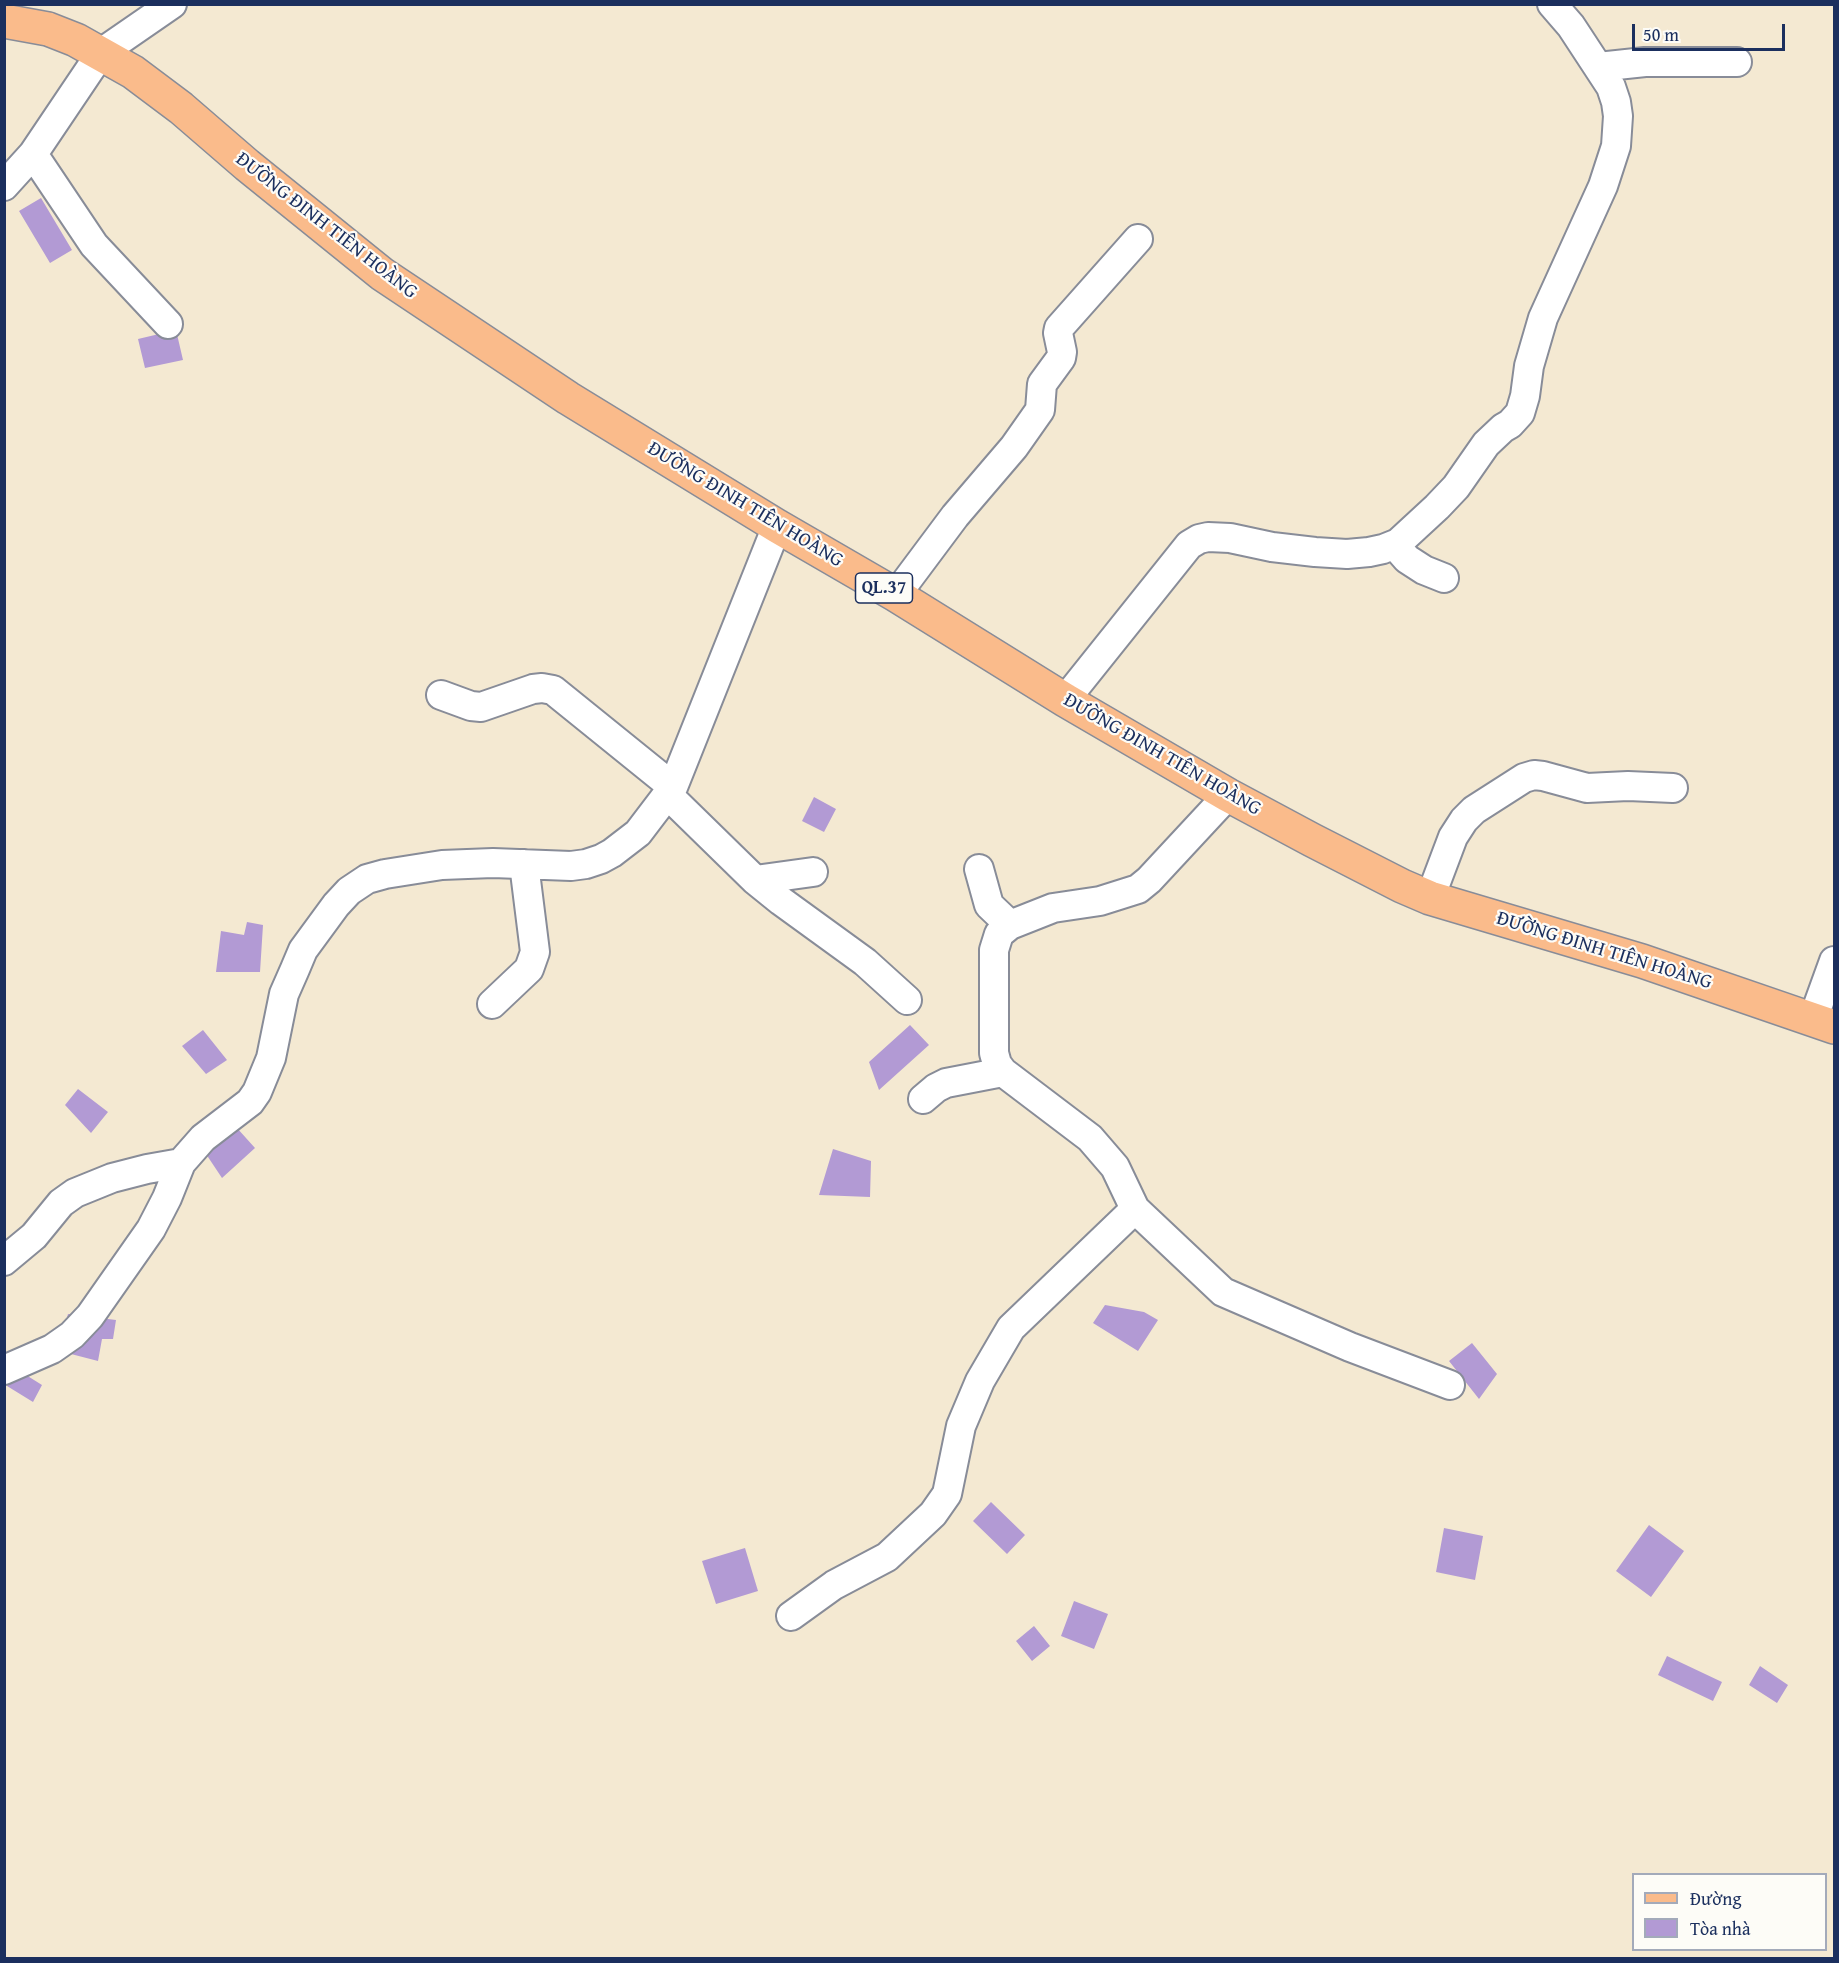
<!DOCTYPE html>
<meta charset="utf-8">
<style>
body{margin:0}
#map{position:relative;width:1839px;height:1963px;overflow:hidden;background:#f4e9d2;font-family:"Gentium Book Plus",serif}
canvas{display:block}
.frame{position:absolute;inset:0;border:6px solid #1b2f5e;pointer-events:none}
.legend{position:absolute;left:1632px;top:1873px;width:195px;height:78px;box-sizing:border-box;background:#fdfcf7;border:2px solid #a3aaba;margin:0;padding:8px 10px;list-style:none;font-size:18px;color:#1b2f5e}
.legend li{display:flex;align-items:center;gap:12px;height:30px}
.legend b{width:30px;border:2px solid #a3aaba}
.scale{position:absolute;left:1632px;top:24px;width:153px;height:27px;box-sizing:border-box;border:3px solid #1b2f5e;border-top:0;padding-left:8px;font-size:18px;line-height:21px;white-space:nowrap;color:#1b2f5e;-webkit-text-stroke:4px #fdfcf7;paint-order:stroke}
</style>
<div id="map">
<canvas width="1839" height="1963"></canvas>
<div class="frame"></div>
<ul class="legend">
<li><b style="height:8px;background:#fabb8b"></b>Đường</li>
<li><b style="height:16px;background:#b29ad4"></b>Tòa nhà</li>
</ul>
<div class="scale">50 m</div>
</div>
<script>
const ctx = document.querySelector('canvas').getContext('2d');
ctx.lineJoin = 'round';
function paint(path, color) { ctx.fillStyle = color; ctx.fill(path, 'evenodd'); }
const shape = rows => new Path2D(rows.map(r => 'M' + r).join(''));
function stroke(path, color, width, dash) { ctx.strokeStyle = color; ctx.lineWidth = width; ctx.lineCap = dash ? 'butt' : 'round'; ctx.setLineDash(dash || []); ctx.stroke(path); }
function label(font, color, halo, rows, align = 'center') {
  ctx.font = font + ' "Gentium Book Plus",serif'; ctx.lineWidth = 4.5; ctx.setLineDash([]); ctx.textBaseline = 'middle'; ctx.strokeStyle = halo; ctx.fillStyle = color; for (const [text, x, y, turn = 0] of rows) {
    ctx.save(); ctx.translate(x, y); ctx.rotate((+turn || 0) * Math.PI / 180); ctx.textAlign = isNaN(turn) ? turn : align; if (halo) ctx.strokeText(text, 0, 0); ctx.fillText(text, 0, 0); ctx.restore();
  }
}
const building = shape([
 [41,198,72,250,50,263,19,211],
 [176,330,183,360,145,368,138,339],
 [814,797,836,809,824,832,802,821],
 [247,922,263,925,260,972,216,972,221,931,244,935],
 [910,1025,929,1045,879,1090,869,1062],
 [203,1030,227,1060,206,1074,182,1046],
 [78,1089,108,1112,91,1133,65,1105],
 [237,1128,255,1148,222,1178,206,1154],
 [833,1149,871,1161,870,1197,819,1195],
 [1105,1305,1144,1312,1158,1320,1138,1351,1093,1323],
 [68,1314,116,1320,113,1339,102,1339,98,1361,71,1354,81,1336,63,1331],
 [1472,1343,1497,1374,1479,1399,1449,1361],
 [18,1370,42,1385,33,1402,7,1386],
 [991,1502,1025,1535,1007,1554,973,1521],
 [1649,1525,1684,1551,1651,1597,1616,1571],
 [1444,1528,1483,1536,1475,1580,1436,1572],
 [745,1548,758,1591,716,1604,702,1561],
 [1074,1601,1108,1614,1094,1649,1061,1636],
 [1034,1626,1050,1646,1032,1661,1016,1641],
 [1667,1656,1722,1682,1713,1701,1658,1675],
 [1760,1666,1788,1685,1777,1703,1749,1685]
]);
const minor = shape([
 [1598,67,1645,62,1737,62],
 [33,154,94,245,168,324],
 [4,186,33,154,101,53,172,4],
 [1398,543,1400,551,1407,559,1424,570,1444,578],
 [896,595,955,516,1014,447,1040,410,1042,384,1061,358,1062,352,1058,333,1059,328,1138,239],
 [441,695,471,706,481,707,533,689,542,688,553,690,673,787],
 [1065,700,1189,545,1199,539,1208,537,1230,538,1272,547,1315,552,1347,554,1369,552,1383,549,1398,543,1437,507,1456,487,1486,444,1503,428,1510,424,1520,413,1525,396,1529,366,1543,318,1603,186,1616,146,1618,116,1616,102,1611,87,1571,26,1552,4],
 [668,795,755,880,781,901,865,962,907,1000],
 [1228,795,1149,880,1138,889,1100,901,1053,908,1010,925,999,934,994,950,994,1053,997,1064,1003,1072,1090,1138,1115,1167,1135,1209,1223,1292,1350,1347,1450,1385],
 [979,869,989,905,1010,925],
 [755,880,813,872],
 [1430,898,1453,837,1464,820,1474,810,1524,778,1534,775,1543,776,1587,788,1628,786,1673,788],
 [492,1004,529,969,535,952,524,864],
 [1813,1019,1834,961],
 [923,1099,936,1088,946,1083,1003,1072],
 [4,1261,34,1236,61,1203,75,1193,112,1178,147,1169,181,1163],
 [4,1370,52,1349,72,1335,90,1316,151,1229,167,1198,181,1163,203,1138,250,1102,257,1092,271,1058,284,994,295,969,303,950,336,905,349,891,367,879,385,874,442,865,493,863,571,866,586,864,601,859,612,853,638,833,673,787,777,526],
 [791,1616,834,1585,887,1557,933,1514,947,1494,961,1426,980,1381,1011,1328,1135,1209]
]);
const major = shape([
 [4,21,48,29,76,40,133,72,181,108,247,165,382,274,568,398,777,526,896,595,1065,700,1228,795,1312,840,1402,886,1430,898,1642,961,1834,1027]
]);
const shields = [
 [884,588,57]
];
const shieldNames = [
 ["QL.37",884,588]
];
const streetNames = [
 ["ĐƯỜNG ĐINH TIÊN HOÀNG",326,226,38],
 ["ĐƯỜNG ĐINH TIÊN HOÀNG",745,505,31],
 ["ĐƯỜNG ĐINH TIÊN HOÀNG",1162,755,30],
 ["ĐƯỜNG ĐINH TIÊN HOÀNG",1604,951,17]
];
paint(building, '#b29ad4');
stroke(minor, '#888c98', 32);
stroke(major, '#888c98', 36);
stroke(minor, '#fff', 28);
stroke(major, '#fabb8b', 33);
for (const [x, y, w] of shields) { const box = new Path2D(); box.roundRect(x - w / 2, y - 15, w, 30, 4.5); ctx.fillStyle = '#fdfcf7'; ctx.fill(box); stroke(box, '#1b2f5e', 1.5); }
label('bold 18px', '#1b2f5e', null, shieldNames);
label('20px', '#1b2f5e', '#fdfcf7', streetNames);
</script>
